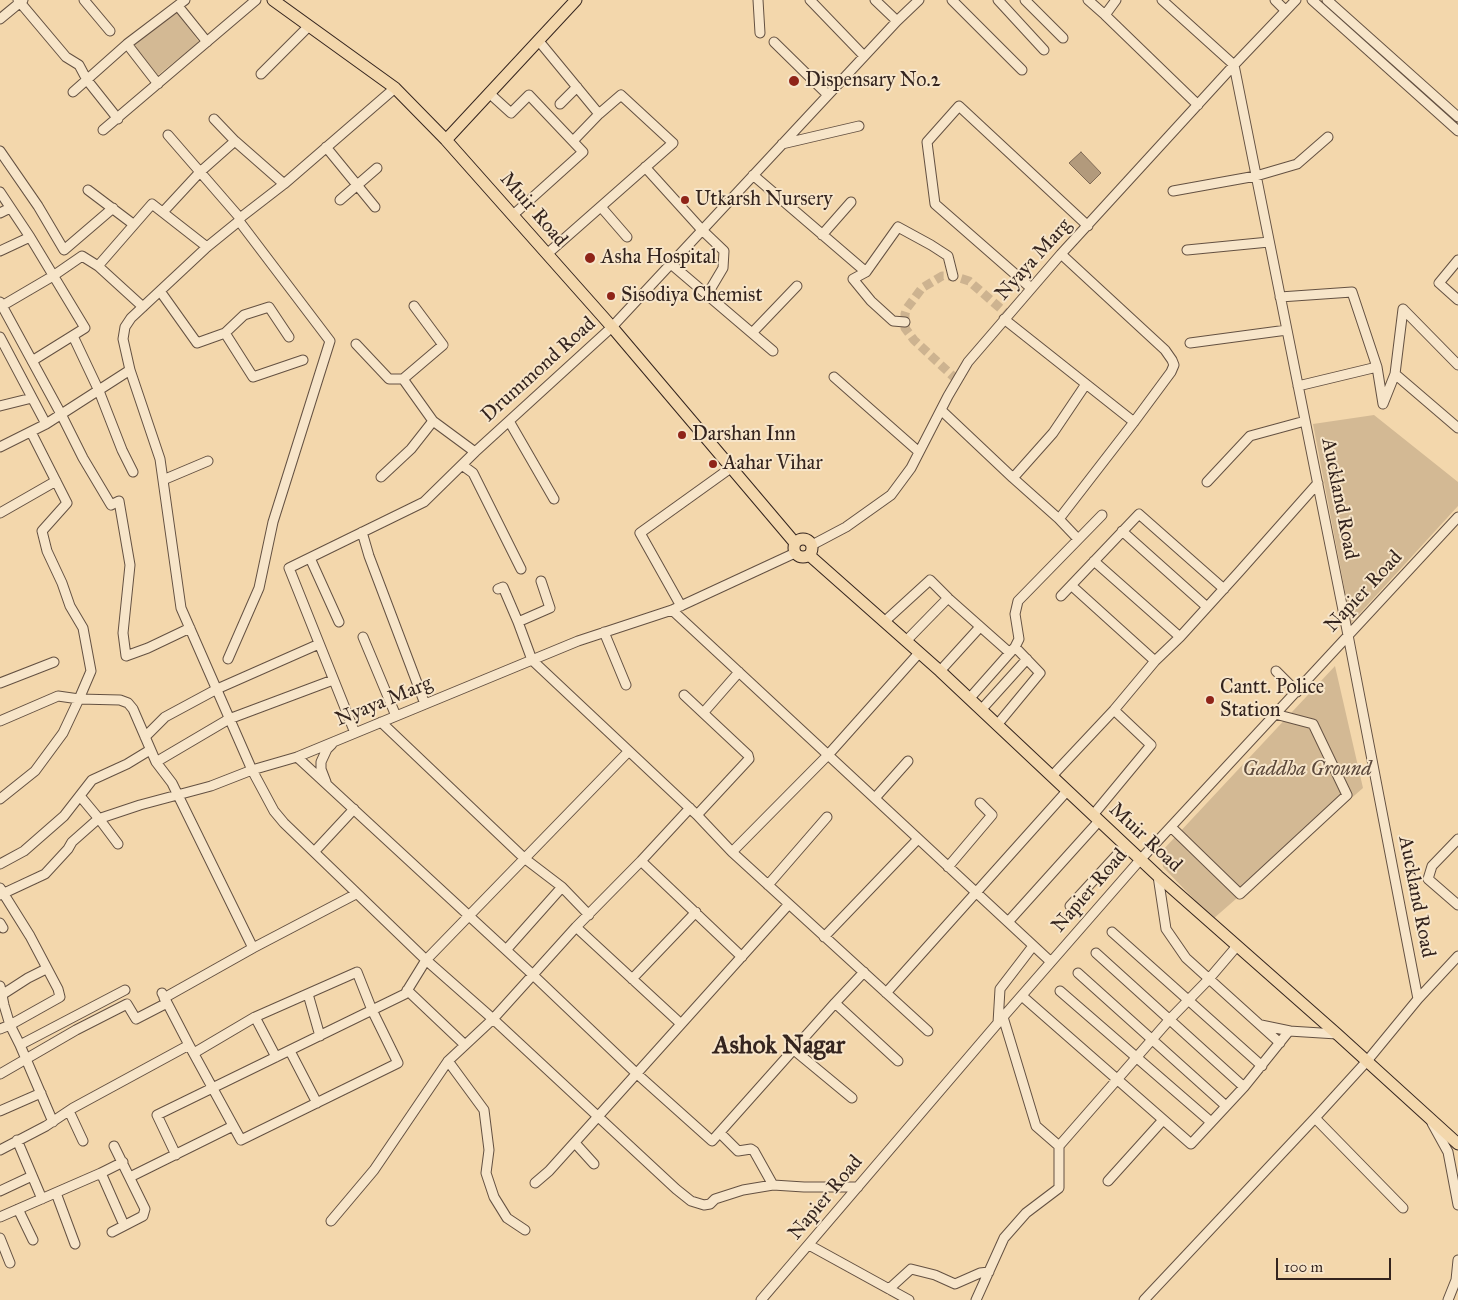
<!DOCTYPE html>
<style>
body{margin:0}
#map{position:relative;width:1458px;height:1300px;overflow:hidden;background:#f3d7ac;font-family:"IM FELL Great Primer",serif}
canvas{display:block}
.scale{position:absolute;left:1276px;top:1258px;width:115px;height:22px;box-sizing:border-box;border:2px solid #34241e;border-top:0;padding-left:6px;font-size:15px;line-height:18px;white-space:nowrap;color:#34241e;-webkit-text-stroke:4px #f7e5c9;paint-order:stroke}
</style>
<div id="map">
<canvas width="1458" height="1300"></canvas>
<div class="scale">100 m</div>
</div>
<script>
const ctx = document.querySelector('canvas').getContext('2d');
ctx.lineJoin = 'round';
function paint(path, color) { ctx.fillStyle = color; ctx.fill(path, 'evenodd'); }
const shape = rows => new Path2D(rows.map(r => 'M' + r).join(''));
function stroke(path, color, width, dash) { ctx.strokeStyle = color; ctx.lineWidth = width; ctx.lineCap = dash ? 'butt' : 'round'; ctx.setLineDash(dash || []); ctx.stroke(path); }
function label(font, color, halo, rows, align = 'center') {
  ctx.font = font + ' "IM FELL Great Primer",serif'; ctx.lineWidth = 4; ctx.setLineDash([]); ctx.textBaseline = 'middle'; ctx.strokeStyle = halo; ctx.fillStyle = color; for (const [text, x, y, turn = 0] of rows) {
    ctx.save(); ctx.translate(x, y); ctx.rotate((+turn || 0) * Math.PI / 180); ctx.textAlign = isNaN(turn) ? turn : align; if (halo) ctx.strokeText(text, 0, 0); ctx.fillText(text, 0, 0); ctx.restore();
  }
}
const green = shape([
 [176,11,199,42,158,75,134,45],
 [1374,415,1458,482,1458,506,1351,623,1313,424],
 [1335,666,1363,788,1213,919,1163,867,1162,851]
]);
const water = shape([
 [1081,152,1101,173,1090,184,1069,163,1081,152]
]);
const minorTunnel = shape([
 [957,380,914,340,905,328,905,314,907,308,922,288,942,276,953,276,969,281,1008,315]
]);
const minor = shape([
 [18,0,66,57,79,65,87,80,118,119],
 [84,0,110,31],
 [758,0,760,33],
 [810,0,864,56],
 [875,0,897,21],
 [952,0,1022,70],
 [998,0,1044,50],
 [1025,0,1063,38],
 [1088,0,1105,15],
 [1116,0,1105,15,1198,105],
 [1162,0,1234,65,1348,635,1418,999],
 [1275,0,1285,10],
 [1312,0,1458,131],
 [1327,0,1458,117],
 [178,6,207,42],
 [0,19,23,0],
 [538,40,599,114],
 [774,42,828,95],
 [127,44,158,84],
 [261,74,309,26],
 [395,88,284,184,240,218,239,221,207,247,131,318,125,327,123,339,130,370,160,459,181,608,252,770,274,811,284,823,426,960,493,1019,676,1189,691,1201,704,1205,710,1204,715,1199,743,1190,773,1185,804,1187,858,1187],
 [73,92,127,44,185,0],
 [489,93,511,113,529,95,583,152,513,215],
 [560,104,577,87],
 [214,119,235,141,284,184],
 [103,130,256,0],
 [168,135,240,218],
 [782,144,859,126],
 [326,147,375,207],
 [0,151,38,206,64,250,113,208],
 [645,167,702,230,724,251,723,268,707,295],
 [753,175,866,272,853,279,871,301,893,321,905,322],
 [88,190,133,224],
 [1173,191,1256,176,1297,164,1328,137],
 [0,192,30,237,85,328,32,361],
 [340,200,377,168],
 [601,207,627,237],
 [163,212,200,172,235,141],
 [0,213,10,208],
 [822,235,851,202],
 [1187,250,1269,242],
 [0,251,30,237],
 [547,254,673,143,621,95,599,114,573,141],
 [1458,260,1439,283,1458,300],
 [671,264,773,351],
 [98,266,152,204,207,247],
 [866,272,898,227,931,245,948,256,953,276],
 [1031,288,935,204,927,142,959,106,1088,226],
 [160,291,197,343,225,333,244,315,269,307,289,337],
 [1280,297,1352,292,1377,367,1383,404,1395,374,1403,309],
 [0,302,61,414,83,458,111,505,119,501,130,565,123,633,126,656,148,648,190,628],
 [0,307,53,276,82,256,98,266,143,307],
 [1403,309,1458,365],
 [1004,319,1134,422],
 [225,333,253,377,303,360],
 [752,333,797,286],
 [73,336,99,391,122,450,133,472],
 [0,337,46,424],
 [1190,343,1287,330],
 [356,344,389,379,403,379,433,421,475,452],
 [1395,374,1458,428],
 [834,377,919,452],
 [403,379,443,345,414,306],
 [1298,386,1377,367],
 [0,406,32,398],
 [941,410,1013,478,1059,519,1078,539],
 [509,421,554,499],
 [0,447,46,424,130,370],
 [462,465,473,473,521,569],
 [381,477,411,449,433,421],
 [1013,478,1053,433,1086,384],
 [163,480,208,461],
 [1207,482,1250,436,1305,421],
 [0,513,56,481],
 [1059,519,1134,422,1171,372,1174,365,1172,360,1165,350,1061,254],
 [1122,531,1207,607],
 [362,532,369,556,425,704],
 [812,545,846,527,891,495,911,468,948,396,968,362,1061,254,1234,65,1296,0],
 [310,558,339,622],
 [1094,561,1180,637],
 [1072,586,1155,661],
 [498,589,503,587,518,622,532,660,697,815,732,852,928,1031],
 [1061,596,1139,514,1224,589],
 [681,606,640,533,732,467],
 [672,610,1051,962],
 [518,622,550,608,541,581],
 [884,622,930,580,948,598,1010,653],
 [604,632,626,685],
 [363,637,396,716],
 [906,641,948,598],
 [228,659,259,588,273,522,330,341,239,221],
 [940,671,980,627],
 [1276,671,1297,692],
 [0,683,54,662],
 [684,695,748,755,749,759,697,815],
 [969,699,1015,647,1019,639,1015,614,1018,601,1102,515],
 [981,710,1027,659],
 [704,712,739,672],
 [0,721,58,696,79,699,91,671,83,628,70,606,62,583,47,551,42,531,67,503,31,432],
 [381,722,524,858,562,887,589,915],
 [997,725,1040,673,1015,647],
 [355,733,289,568,424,502,475,452,612,327,897,21,919,0],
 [145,737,165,717,217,689,319,644],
 [297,757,532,974,636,1073,712,1141,835,1003,864,972],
 [156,762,229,719,333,680],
 [1052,776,1114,710,1155,661,1180,637,1239,572,1318,483],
 [326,782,321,769,321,762,327,749,332,744],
 [80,796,100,820,118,844],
 [875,798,908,761],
 [0,799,35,771,63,733,79,699,120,700,128,703,133,709,156,762,172,783,253,948,356,894],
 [1093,815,1151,745,1114,710],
 [1171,827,1240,894,1347,795,1313,724,1275,714],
 [1458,839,1432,866,1428,879,1458,905],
 [315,851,354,809],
 [732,852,828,755,919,653],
 [641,861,742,957],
 [0,864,24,851,64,816,92,780,127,764,150,750],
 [948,867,992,815,980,803],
 [1158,876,1166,929,1186,958,1280,1043],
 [768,885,827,817],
 [0,888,30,936,58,989,60,997,10,1025,0,1029],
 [0,895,45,874,68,849,72,842,98,819,140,805,211,786,252,770,297,757,578,641,672,610,795,553],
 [1070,906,1125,846],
 [1008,922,1099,821],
 [0,923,3,928],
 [576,927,680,1023],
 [1112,932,1262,1066],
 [824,937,918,839],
 [506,950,562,887],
 [1096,953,1244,1087],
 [1078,973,1226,1106],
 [632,979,696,912],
 [0,986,4,1005,10,1025,20,1045,53,1122],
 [407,990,465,1045],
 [1060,991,1211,1122],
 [162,993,189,1045,241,1140,398,1063,372,1010,357,972,255,1017,194,1053],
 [886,993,1067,791],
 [308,994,320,1036],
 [0,996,28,978,46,969],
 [1022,996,1191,1144,1244,1087,1289,1031,1337,1034],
 [164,998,253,948],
 [835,1003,898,1061],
 [255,1017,276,1057],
 [998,1023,1000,989,1033,946],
 [1261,1025,1290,1031],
 [20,1045,125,990],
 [794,1050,852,1098],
 [290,1051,317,1103],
 [448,1061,484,1110,489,1150,486,1173,494,1197,507,1218,525,1230],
 [0,1074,76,1030,127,1004,136,1019,167,1003],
 [0,1111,41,1093],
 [69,1111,83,1141],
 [1315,1118,1403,1208],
 [1432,1123,1448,1152,1458,1205],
 [720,1133,738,1151,751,1149,754,1151,773,1185],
 [17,1140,42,1199],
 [575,1143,594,1164],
 [1059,1146,1170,1019,1208,980,1237,946],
 [0,1150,46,1126,73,1108,189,1045],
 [176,1155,157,1115,405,994,426,960,628,752],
 [101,1173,123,1162],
 [130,1177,233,1126],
 [1108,1181,1163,1120],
 [535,1183,549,1171,789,904],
 [0,1191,32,1176],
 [56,1193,75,1244],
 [18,1209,33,1240],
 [0,1217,101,1173,124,1225],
 [331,1221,374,1170,448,1061,493,1019,576,927,641,861,690,808],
 [112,1232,143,1216,145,1209,114,1146],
 [0,1238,10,1263],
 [809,1245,909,1300],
 [889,1289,911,1269,935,1275,955,1284,980,1273,989,1272],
 [761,1300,1003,1017,1140,860,1458,517],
 [976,1300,1004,1238,1026,1213,1059,1188,1059,1146,1036,1126,1003,1017],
 [1144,1300,1315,1118,1367,1061,1418,999,1458,956],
 [1448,1300,1456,1280,1458,1260]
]);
const major = shape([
 [273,0,395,88,446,140,612,327,795,543],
 [446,140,576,0],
 '794 548a9 9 0 1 1 18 0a9 9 0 1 1-18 0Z',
 [809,555,940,671,1158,876,1337,1034,1458,1144]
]);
const markers = [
 [794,81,6,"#8f2418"],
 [685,200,5,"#8f2418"],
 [590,258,6,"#8f2418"],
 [611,296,5,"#8f2418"],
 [682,435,5,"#8f2418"],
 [713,464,5,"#8f2418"],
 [1210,700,5,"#8f2418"]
];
const poiNames = [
 ["Dispensary No.2",805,81],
 ["Utkarsh Nursery",695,200],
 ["Asha Hospital",601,258],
 ["Sisodiya Chemist",621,296],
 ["Darshan Inn",692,435],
 ["Aahar Vihar",723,464],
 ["Cantt. Police",1220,688],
 ["Station",1220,711]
];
const streetNames = [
 ["Muir Road",533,210,49],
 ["Nyaya Marg",1034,260,-48],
 ["Drummond Road",539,370,-42],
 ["Auckland Road",1339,499,79],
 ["Napier Road",1364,592,-47],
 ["Nyaya Marg",384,702,-22],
 ["Muir Road",1145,838,43],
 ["Napier Road",1090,891,-49],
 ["Auckland Road",1416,897,79],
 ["Napier Road",826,1198,-50]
];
const parkNames = [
 ["Gaddha Ground",1307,770]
];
const districtNames = [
 ["Ashok Nagar",779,1047]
];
paint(green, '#d3b994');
paint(water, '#b29a7c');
stroke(water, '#806b56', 1);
stroke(minorTunnel, '#cdb390', 9, [9, 4.5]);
stroke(minor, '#645142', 11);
stroke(major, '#34241e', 13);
stroke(minor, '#f7e5c9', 9);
stroke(major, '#f3d7ac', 11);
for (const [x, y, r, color] of markers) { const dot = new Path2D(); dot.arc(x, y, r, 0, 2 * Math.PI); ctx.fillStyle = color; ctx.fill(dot); stroke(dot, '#f7e5c9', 2); }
label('20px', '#34241e', '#f7e5c9', poiNames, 'left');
label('20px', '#34241e', '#f7e5c9', streetNames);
label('italic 20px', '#5c493c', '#f7e5c9', parkNames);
label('bold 25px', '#34241e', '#f7e5c9', districtNames);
</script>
